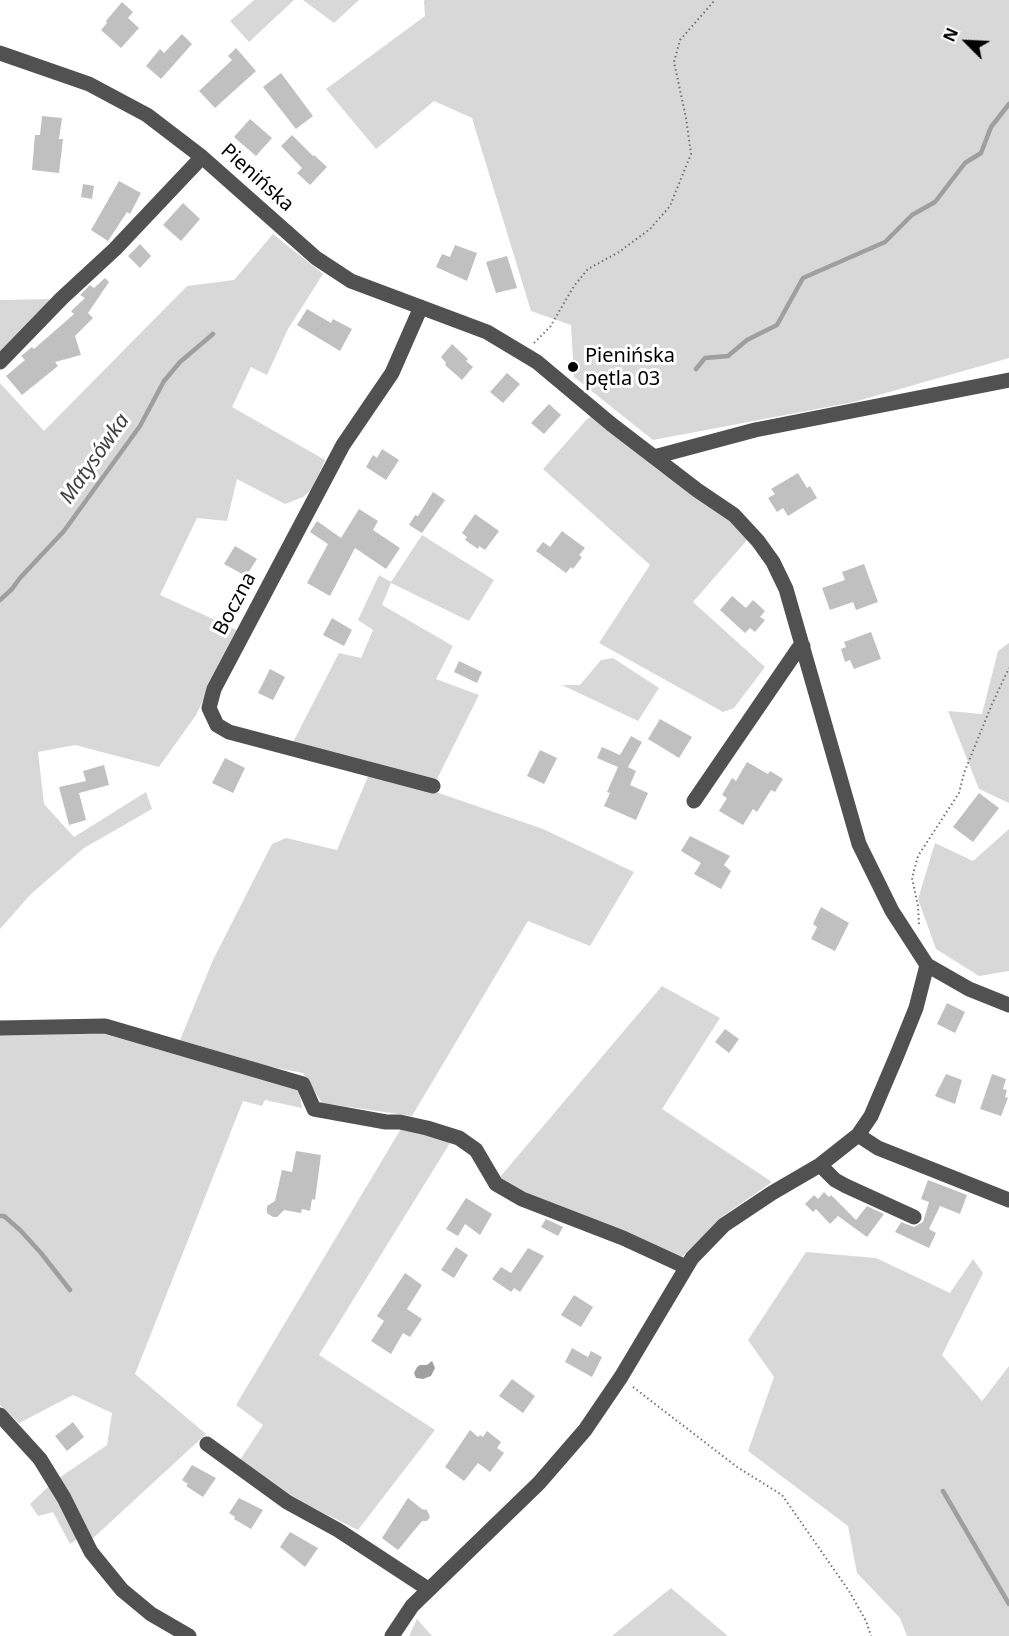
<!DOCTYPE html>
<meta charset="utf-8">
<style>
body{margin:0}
#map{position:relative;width:1009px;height:1636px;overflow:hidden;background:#fff;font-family:"Noto Sans",sans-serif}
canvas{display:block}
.north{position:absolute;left:937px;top:12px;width:60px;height:60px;-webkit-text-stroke:4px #fff;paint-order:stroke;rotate:294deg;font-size:16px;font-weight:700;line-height:24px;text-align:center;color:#000}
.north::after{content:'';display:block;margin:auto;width:21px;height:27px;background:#000;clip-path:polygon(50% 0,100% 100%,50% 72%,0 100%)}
</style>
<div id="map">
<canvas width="1009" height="1636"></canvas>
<div class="north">N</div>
</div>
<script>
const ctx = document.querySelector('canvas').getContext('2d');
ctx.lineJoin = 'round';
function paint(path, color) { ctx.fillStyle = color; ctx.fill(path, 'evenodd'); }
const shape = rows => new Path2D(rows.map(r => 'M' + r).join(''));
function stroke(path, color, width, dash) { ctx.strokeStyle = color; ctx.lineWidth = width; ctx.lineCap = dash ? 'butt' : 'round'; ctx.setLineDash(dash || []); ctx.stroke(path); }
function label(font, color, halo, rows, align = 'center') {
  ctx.font = font + ' "Noto Sans",sans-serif'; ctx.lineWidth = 6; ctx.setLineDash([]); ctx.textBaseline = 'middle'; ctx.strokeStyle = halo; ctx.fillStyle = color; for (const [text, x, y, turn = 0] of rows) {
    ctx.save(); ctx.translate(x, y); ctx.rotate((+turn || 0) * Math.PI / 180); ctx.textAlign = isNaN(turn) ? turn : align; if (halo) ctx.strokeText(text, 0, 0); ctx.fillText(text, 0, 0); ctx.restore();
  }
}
const green = shape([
 [254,0,294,0,249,42,230,21],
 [303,0,359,0,334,23],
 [425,0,1009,0,1009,358,854,402,653,440,574,377,571,325,531,311,472,118,434,101,376,149,326,89,425,16,424,1],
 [273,234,323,274,288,329,267,375,251,367,232,407,325,460,312,489,303,497,285,504,237,479,227,521,197,518,160,595,237,630,196,715,159,767,75,745,38,752,44,804,74,837,146,792,152,809,84,848,31,894,0,929,0,383,44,431,187,286,234,280],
 [58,299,0,354,0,300],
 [592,416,658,470,735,524,748,539,693,602,765,667,734,708,723,712,599,643,650,565,543,469,587,419],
 [422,535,494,580,469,621,391,583,382,605,453,646,436,679,479,695,436,781,292,744,339,653,361,658,373,630,358,620,379,575,391,582],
 [1009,643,1009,803,979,789,948,711,982,714,998,651],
 [613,658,659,688,638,721,562,685,580,685,601,660],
 [369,774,433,791,543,829,634,872,590,946,528,921,412,1116,322,1103,303,1073,267,1066,180,1040,213,960,272,844,286,838,337,850],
 [1009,829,1009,971,979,976,936,949,918,899,935,843,973,861],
 [662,986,720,1018,662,1109,772,1182,723,1216,682,1257,547,1204,510,1186,500,1177],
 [101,1033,299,1090,302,1108,265,1100,262,1106,243,1101,135,1374,206,1434,91,1540,59,1478,107,1445,112,1413,73,1395,19,1423,0,1405,0,1035],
 [402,1127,450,1143,319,1355,435,1430,358,1530,291,1497,240,1460,263,1425,236,1405],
 [806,1252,876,1258,950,1293,973,1259,983,1273,942,1355,982,1401,1009,1366,1009,1636,907,1636,900,1618,857,1573,848,1526,748,1451,774,1377,748,1340],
 [51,1484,79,1538,70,1544,53,1512,38,1516,30,1504],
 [671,1588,728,1636,612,1636],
 [417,1619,432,1636,409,1636]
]);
const water = shape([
 [432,1361,435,1368,431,1376,423,1379,416,1378,414,1373,417,1367,420,1365,427,1365]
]);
const stream = shape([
 [696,369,705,358,728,356,747,340,777,325,803,278,885,242,912,215,935,202,965,163,981,153,991,127,1009,104],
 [0,600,12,589,20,578,64,531,140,426,164,381,180,362,213,334],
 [0,1216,4,1216,20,1230,41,1253,70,1290],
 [943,1491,1009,1604]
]);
const building = shape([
 [122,2,133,12,128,18,139,28,121,48,101,30,107,23,106,21],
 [182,34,192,44,161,79,146,66,160,49,164,53],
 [236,48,256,71,215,108,199,91,232,60,228,56],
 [281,73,313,116,296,129,263,87],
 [42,116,62,118,59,139,63,139,59,173,32,170,35,135,40,135],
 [250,119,272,138,256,156,234,137],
 [292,135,313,156,314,155,327,167,310,185,297,173,302,168,281,146],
 [119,181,141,193,130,214,127,212,108,241,91,230],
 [83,184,94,186,92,199,81,197],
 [183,203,200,219,181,241,163,225],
 [140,244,151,256,140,268,128,256],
 [455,245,477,253,467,281,436,267,442,254,450,257],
 [507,256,517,288,496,293,486,262],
 [105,278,109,282,88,313,93,318,75,336,81,355,55,362,58,366,22,395,6,376,25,360,21,356,32,347,34,349,74,314,71,311,85,298,80,295,90,285,94,288],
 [307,309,331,323,333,319,352,329,340,351,297,325],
 [452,344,468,359,466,361,473,367,462,380,445,365,446,363,441,357],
 [507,373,520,384,503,403,490,392],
 [549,404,561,415,544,434,531,423],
 [382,449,399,460,386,480,366,467,373,455,377,458],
 [798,473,807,488,810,486,817,498,788,516,783,508,777,512,768,498,775,494,771,489],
 [433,492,445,500,422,533,409,525,415,515,418,516],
 [359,509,378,521,373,530,400,548,386,569,355,548,330,596,307,583,328,544,310,532,317,521,341,538],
 [475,514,499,531,485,550,479,546,478,549,465,540,467,537,462,533],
 [562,531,585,548,579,555,582,557,573,569,571,567,566,573,536,551,543,542,550,547],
 [235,546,257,559,246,576,224,564],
 [864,564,878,602,856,610,853,602,830,610,822,588,845,580,842,572],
 [732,596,746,608,753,600,765,611,760,617,765,620,755,632,750,628,745,633,720,610],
 [332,618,352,630,344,646,323,635],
 [871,632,881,659,854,669,850,660,845,662,841,649,846,647,844,642],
 [459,661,482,672,477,683,454,672],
 [270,669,285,677,273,700,258,693],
 [660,719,692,737,679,758,648,739],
 [631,736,642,742,628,767,636,771,630,785,648,793,636,820,604,806,610,793,607,792,618,767,597,758,602,747,620,755],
 [540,750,557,758,544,784,527,776],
 [225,758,245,768,233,793,212,783],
 [747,762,768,774,770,771,783,779,775,792,771,790,757,812,753,809,743,825,719,811,727,798,722,795,732,778,736,781],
 [104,765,109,785,79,793,86,820,69,825,59,787,86,781,83,771],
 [979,793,999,808,973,842,953,827],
 [690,836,730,856,724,865,731,871,721,889,694,874,701,863,681,851],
 [821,907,849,923,835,951,811,939,817,927,813,924],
 [947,1003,965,1012,955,1033,937,1024],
 [725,1029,739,1039,729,1053,715,1042],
 [946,1074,962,1080,955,1104,935,1096],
 [992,1074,1006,1079,1003,1089,1007,1090,1005,1097,1008,1098,1001,1116,980,1109],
 [296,1151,321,1155,315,1200,312,1199,310,1211,302,1209,301,1213,284,1210,277,1217,273,1217,267,1213,267,1206,275,1201,282,1170,292,1172],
 [928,1180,967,1195,960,1214,940,1206,929,1229,936,1233,929,1248,895,1232,901,1222,914,1227,923,1222,929,1202,921,1199],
 [824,1192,829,1197,831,1195,856,1220,867,1206,884,1214,867,1237,838,1216,830,1224,816,1209,813,1212,805,1204,814,1195,818,1199],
 [466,1198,492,1214,480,1235,465,1224,458,1236,446,1229],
 [546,1219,563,1227,558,1236,541,1227],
 [456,1247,468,1255,454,1278,441,1270],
 [528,1248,544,1256,520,1292,514,1288,511,1292,492,1279,501,1267,511,1273],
 [405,1273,422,1285,407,1309,422,1319,410,1337,403,1333,391,1354,371,1341,384,1321,377,1316],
 [574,1295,593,1307,581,1327,561,1315],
 [572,1348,588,1357,591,1351,602,1357,592,1377,565,1362],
 [512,1379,535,1396,523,1413,499,1396],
 [73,1422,84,1437,67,1451,55,1436],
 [470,1430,478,1437,480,1435,483,1437,487,1431,501,1442,497,1448,504,1453,490,1472,478,1463,464,1481,445,1467],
 [192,1465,216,1478,203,1497,186,1486,188,1484,182,1480],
 [239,1498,263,1510,251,1529,234,1519,235,1517,229,1513],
 [408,1498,422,1509,427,1510,430,1517,427,1521,422,1521,398,1550,382,1538],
 [290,1532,318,1548,305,1567,280,1547]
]);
const path = shape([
 [534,343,550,327,574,286,588,269,619,252,650,229,670,206,691,154,686,118,674,62,680,40,715,0],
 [919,924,918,906,912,878,918,856,959,793,964,773,992,704,1009,668],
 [633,1387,737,1467,782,1495,849,1591,866,1621,871,1636]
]);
const minor = shape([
 [0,53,89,84,147,115,202,157,316,258,351,281,487,332,537,362,611,424,697,490,734,515,758,541,773,562,786,589,859,844,892,911,927,965,969,989,1009,1005],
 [421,307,392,373,343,445,214,689,209,708,217,725,229,732,433,786],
 [0,362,62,298,115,249,202,157],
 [654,457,755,430,1009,380],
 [694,801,798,649,803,646],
 [0,1028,105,1026,303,1084,314,1109,386,1122,400,1122,427,1128,459,1138,476,1150,496,1184,522,1199,623,1238,686,1267],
 [858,1135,878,1148,1009,1200],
 [820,1165,835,1180,846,1186,914,1217],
 [0,1415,40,1459,64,1498,91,1552,122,1590,151,1614,189,1636],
 [207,1444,287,1502,338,1530,428,1589],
 [392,1636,412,1606,539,1483,585,1430,621,1377,692,1258,724,1225,772,1193,820,1165,858,1135,871,1116,897,1055,916,1008,927,965]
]);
const markers = [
 [573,367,6,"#000"]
];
const streetNames = [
 ["Pienińska",257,178,42],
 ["Boczna",235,604,-62]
];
const poiNames = [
 ["Pienińska",585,356],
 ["pętla 03",585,379]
];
const waterNames = [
 ["Matysówka",95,459,-55]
];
paint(green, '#d8d8d8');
paint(water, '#9f9f9f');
stroke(stream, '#9f9f9f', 4.5);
paint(building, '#c0c0c0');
stroke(path, '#737373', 2, [1.5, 3]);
stroke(minor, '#515151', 15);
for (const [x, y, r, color] of markers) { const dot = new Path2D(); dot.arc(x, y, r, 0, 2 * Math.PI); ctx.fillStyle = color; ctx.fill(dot); stroke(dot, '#fff', 2); }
label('20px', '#000', '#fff', streetNames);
label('20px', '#000', '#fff', poiNames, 'left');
label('italic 21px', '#404040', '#fff', waterNames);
</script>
